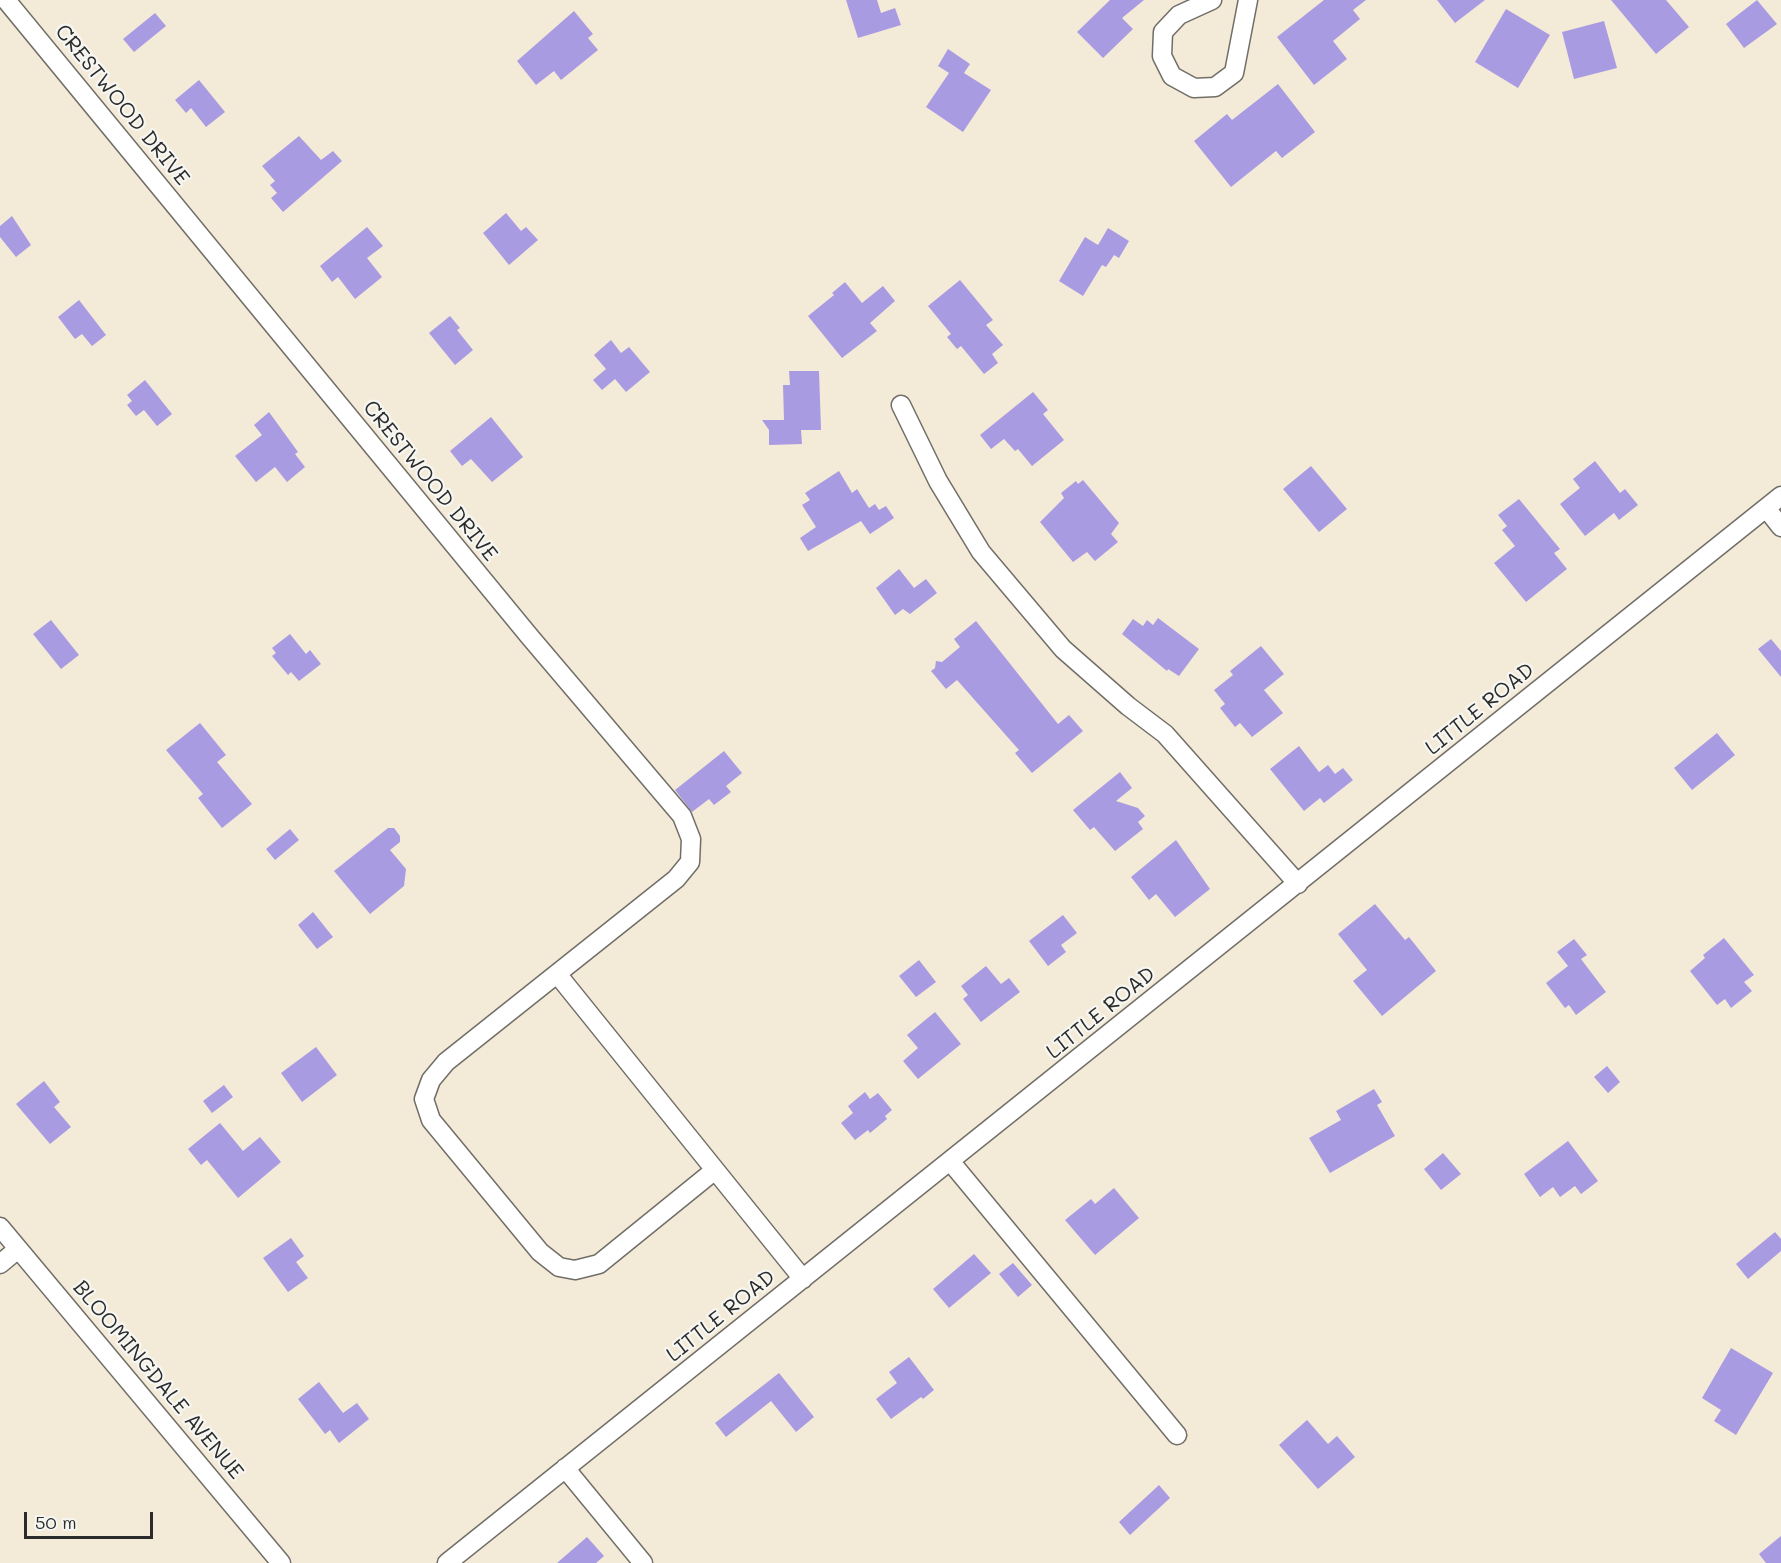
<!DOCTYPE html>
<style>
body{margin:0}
#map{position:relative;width:1781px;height:1563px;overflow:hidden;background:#f4ead8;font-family:Mali,sans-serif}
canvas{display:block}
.scale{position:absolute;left:24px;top:1512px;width:129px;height:27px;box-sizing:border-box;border:3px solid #2b2b2b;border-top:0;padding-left:8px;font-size:18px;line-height:21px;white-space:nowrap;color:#2b2b2b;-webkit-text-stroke:4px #f6f6f2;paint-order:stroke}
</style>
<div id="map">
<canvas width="1781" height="1563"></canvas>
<div class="scale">50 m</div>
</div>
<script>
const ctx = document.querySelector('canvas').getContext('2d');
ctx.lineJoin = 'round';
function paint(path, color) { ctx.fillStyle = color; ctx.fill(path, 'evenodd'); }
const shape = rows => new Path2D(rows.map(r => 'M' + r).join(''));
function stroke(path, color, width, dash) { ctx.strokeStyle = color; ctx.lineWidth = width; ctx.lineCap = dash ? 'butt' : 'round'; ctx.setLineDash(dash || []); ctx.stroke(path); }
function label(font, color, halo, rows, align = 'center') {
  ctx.font = font + ' Mali,sans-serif'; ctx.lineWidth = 4.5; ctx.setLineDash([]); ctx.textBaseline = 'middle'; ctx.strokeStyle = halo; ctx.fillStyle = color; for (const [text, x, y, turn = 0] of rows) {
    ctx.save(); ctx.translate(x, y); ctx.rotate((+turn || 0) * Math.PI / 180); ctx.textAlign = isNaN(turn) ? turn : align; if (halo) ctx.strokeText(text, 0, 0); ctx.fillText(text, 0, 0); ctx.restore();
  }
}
const building = shape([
 [846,0,877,0,881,13,895,8,901,25,858,38],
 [1110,0,1144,0,1122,18,1133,29,1103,58,1077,32],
 [1324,0,1366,0,1353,10,1360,19,1333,41,1347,59,1314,85,1277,37],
 [1437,0,1485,0,1455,23],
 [1611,0,1666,0,1689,27,1656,54],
 [1757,0,1777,24,1744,48,1726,24],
 [1506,9,1550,35,1518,88,1475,62],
 [574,11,593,34,588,38,598,50,561,80,554,71,536,85,517,61],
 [155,13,166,26,134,52,123,39],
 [1604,21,1617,68,1574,79,1562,32],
 [948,49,970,64,964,73,991,90,963,132,926,107,949,73,938,66],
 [199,80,225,112,206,127,191,108,186,113,175,100],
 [1278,84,1315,132,1282,158,1276,151,1231,187,1194,141,1227,114,1232,120],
 [299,136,321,160,333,151,342,161,283,212,271,198,277,193,270,185,275,181,262,166],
 [506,213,521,231,526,227,538,240,509,265,483,233],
 [12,216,31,245,16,257,0,237,0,226],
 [367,227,383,246,367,258,382,277,355,299,338,277,332,282,320,266],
 [1108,228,1129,241,1119,258,1114,255,1106,267,1102,265,1083,296,1059,281,1085,237,1098,245],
 [960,280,993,320,986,325,1003,345,992,354,998,363,984,374,961,346,957,349,947,337,951,334,928,306],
 [845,282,862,303,883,286,895,301,870,323,877,331,842,358,808,316,834,295,832,293],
 [79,300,106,335,92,346,82,334,75,339,58,317],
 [450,316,460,328,457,330,473,350,455,365,429,333],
 [611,340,621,353,629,347,650,372,626,392,615,379,602,390,593,380,606,369,594,355],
 [789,371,819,371,821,430,801,430,802,444,769,445,769,430,762,420,784,420,783,385,790,385],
 [145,380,172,414,157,426,144,410,136,416,127,405,132,401,127,395],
 [1033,392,1048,410,1043,414,1064,440,1032,466,1018,449,1015,451,1004,439,991,449,980,435],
 [269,412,298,452,295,454,305,467,287,482,275,467,256,482,235,456,262,435,254,425],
 [491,417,523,457,492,482,471,459,462,466,450,451],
 [1595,461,1620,493,1625,489,1638,505,1619,520,1614,513,1585,536,1560,504,1580,488,1573,479],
 [1311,466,1347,509,1319,532,1283,489],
 [839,471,852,493,857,489,869,508,875,504,879,510,886,506,894,518,870,534,861,521,808,551,800,538,816,527,802,505,810,500,805,493],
 [1083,480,1119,523,1111,534,1118,542,1095,561,1087,552,1073,562,1040,522,1064,498,1061,493,1076,481,1078,484],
 [1519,499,1560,549,1554,553,1567,569,1526,602,1494,563,1515,546,1502,530,1507,526,1498,515],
 [899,569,914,588,926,579,937,593,910,614,903,609,895,615,876,588],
 [1158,618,1199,649,1179,676,1168,669,1167,671,1122,634,1133,619,1143,626,1147,620,1153,625],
 [51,620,79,655,61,669,33,634],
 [976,621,1058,724,1069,715,1083,731,1032,773,1015,753,1019,750,957,680,946,689,931,671,935,668,936,661,942,662,960,647,954,639],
 [290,634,306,654,310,650,321,664,299,681,291,672,288,675,272,656,276,653,272,648],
 [1771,639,1781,651,1781,677,1758,649],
 [1261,646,1284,674,1264,690,1283,713,1252,737,1240,723,1235,727,1220,708,1225,704,1214,690,1233,675,1230,671],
 [200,723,226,755,217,762,252,804,222,828,198,798,203,794,166,750],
 [1717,733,1735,755,1692,790,1674,768],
 [1299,746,1319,772,1328,765,1335,774,1343,768,1353,780,1324,803,1320,798,1304,811,1270,769],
 [724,751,742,773,726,786,731,792,714,805,709,799,692,812,675,790],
 [1120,772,1132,788,1116,801,1138,808,1145,816,1138,822,1143,829,1115,851,1094,827,1090,830,1073,810],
 [388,828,394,828,400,836,400,842,390,850,406,869,404,886,370,914,334,871],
 [290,829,299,840,275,860,266,849],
 [1176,840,1210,889,1175,917,1156,894,1149,900,1131,877],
 [1375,904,1405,940,1409,937,1436,971,1382,1016,1353,981,1367,970,1338,934],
 [313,912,333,937,317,949,298,925],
 [1063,915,1077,933,1061,945,1066,952,1048,966,1029,941],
 [1724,938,1754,975,1744,982,1752,991,1731,1008,1725,999,1717,1005,1690,971,1705,958,1703,955],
 [1574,939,1587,955,1581,959,1606,992,1576,1015,1569,1005,1565,1008,1546,983,1568,966,1557,952],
 [919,960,936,982,916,997,899,976],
 [986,966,1001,984,1009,978,1020,992,981,1022,963,999,968,995,961,986],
 [935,1012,961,1044,918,1079,903,1061,918,1048,907,1035],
 [316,1047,337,1075,302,1102,281,1073],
 [1607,1066,1620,1082,1608,1093,1594,1077],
 [44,1081,60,1102,54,1107,71,1127,50,1144,16,1104],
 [224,1085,233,1097,212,1113,203,1101],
 [1374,1089,1382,1102,1377,1105,1395,1136,1330,1173,1309,1138,1341,1120,1336,1111],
 [865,1092,870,1099,878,1093,892,1110,885,1116,887,1119,870,1133,868,1130,855,1140,841,1123,853,1113,848,1106],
 [220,1123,243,1151,260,1137,281,1162,238,1198,207,1160,201,1165,188,1149],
 [1568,1141,1598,1181,1581,1194,1575,1186,1560,1197,1553,1187,1540,1197,1524,1174],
 [1443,1153,1461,1174,1441,1190,1424,1169],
 [1114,1188,1139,1218,1095,1255,1065,1220,1091,1199,1095,1204],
 [1775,1232,1781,1239,1781,1251,1748,1279,1736,1264],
 [291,1238,304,1256,296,1262,308,1278,288,1292,263,1258],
 [974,1254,991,1273,949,1308,933,1289],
 [1013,1263,1032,1285,1018,1297,999,1274],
 [1731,1348,1773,1373,1736,1435,1714,1421,1721,1410,1702,1398],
 [909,1357,934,1390,923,1399,921,1397,891,1419,876,1399,897,1383,889,1372],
 [779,1373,814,1417,796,1432,771,1401,726,1437,715,1423],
 [319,1382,343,1413,357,1403,369,1419,339,1443,330,1430,325,1434,298,1399],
 [1307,1420,1328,1444,1337,1436,1355,1457,1318,1489,1279,1445],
 [1159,1485,1170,1498,1130,1535,1119,1522],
 [1781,1536,1781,1563,1766,1563,1759,1554],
 [587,1537,604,1556,596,1563,557,1563]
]);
const minor = shape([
 [6,0,530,637,682,816,691,839,690,862,676,879,446,1062,431,1080,424,1099,431,1120,540,1252,559,1267,575,1270,599,1264,715,1170],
 [1212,0,1179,15,1163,32,1162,56,1172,76,1194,88,1215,87,1234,73,1248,0],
 [901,405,938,481,981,552,1063,649,1128,706,1165,734,1298,884],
 [1766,508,1781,527],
 [558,975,803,1279],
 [950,1161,1177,1435],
 [0,1227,281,1563],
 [0,1264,18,1249],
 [565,1468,643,1563],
 [447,1563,1781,496]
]);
const streetNames = [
 ["CRESTWOOD DRIVE",122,105,51],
 ["CRESTWOOD DRIVE",430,481,51],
 ["LITTLE ROAD",1480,709,-39],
 ["LITTLE ROAD",1101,1013,-39],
 ["LITTLE ROAD",721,1316,-39],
 ["BLOOMINGDALE AVENUE",158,1380,50]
];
paint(building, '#a99be1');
stroke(minor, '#716e68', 21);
stroke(minor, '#fff', 18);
label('21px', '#2b2b2b', '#f6f6f2', streetNames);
</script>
